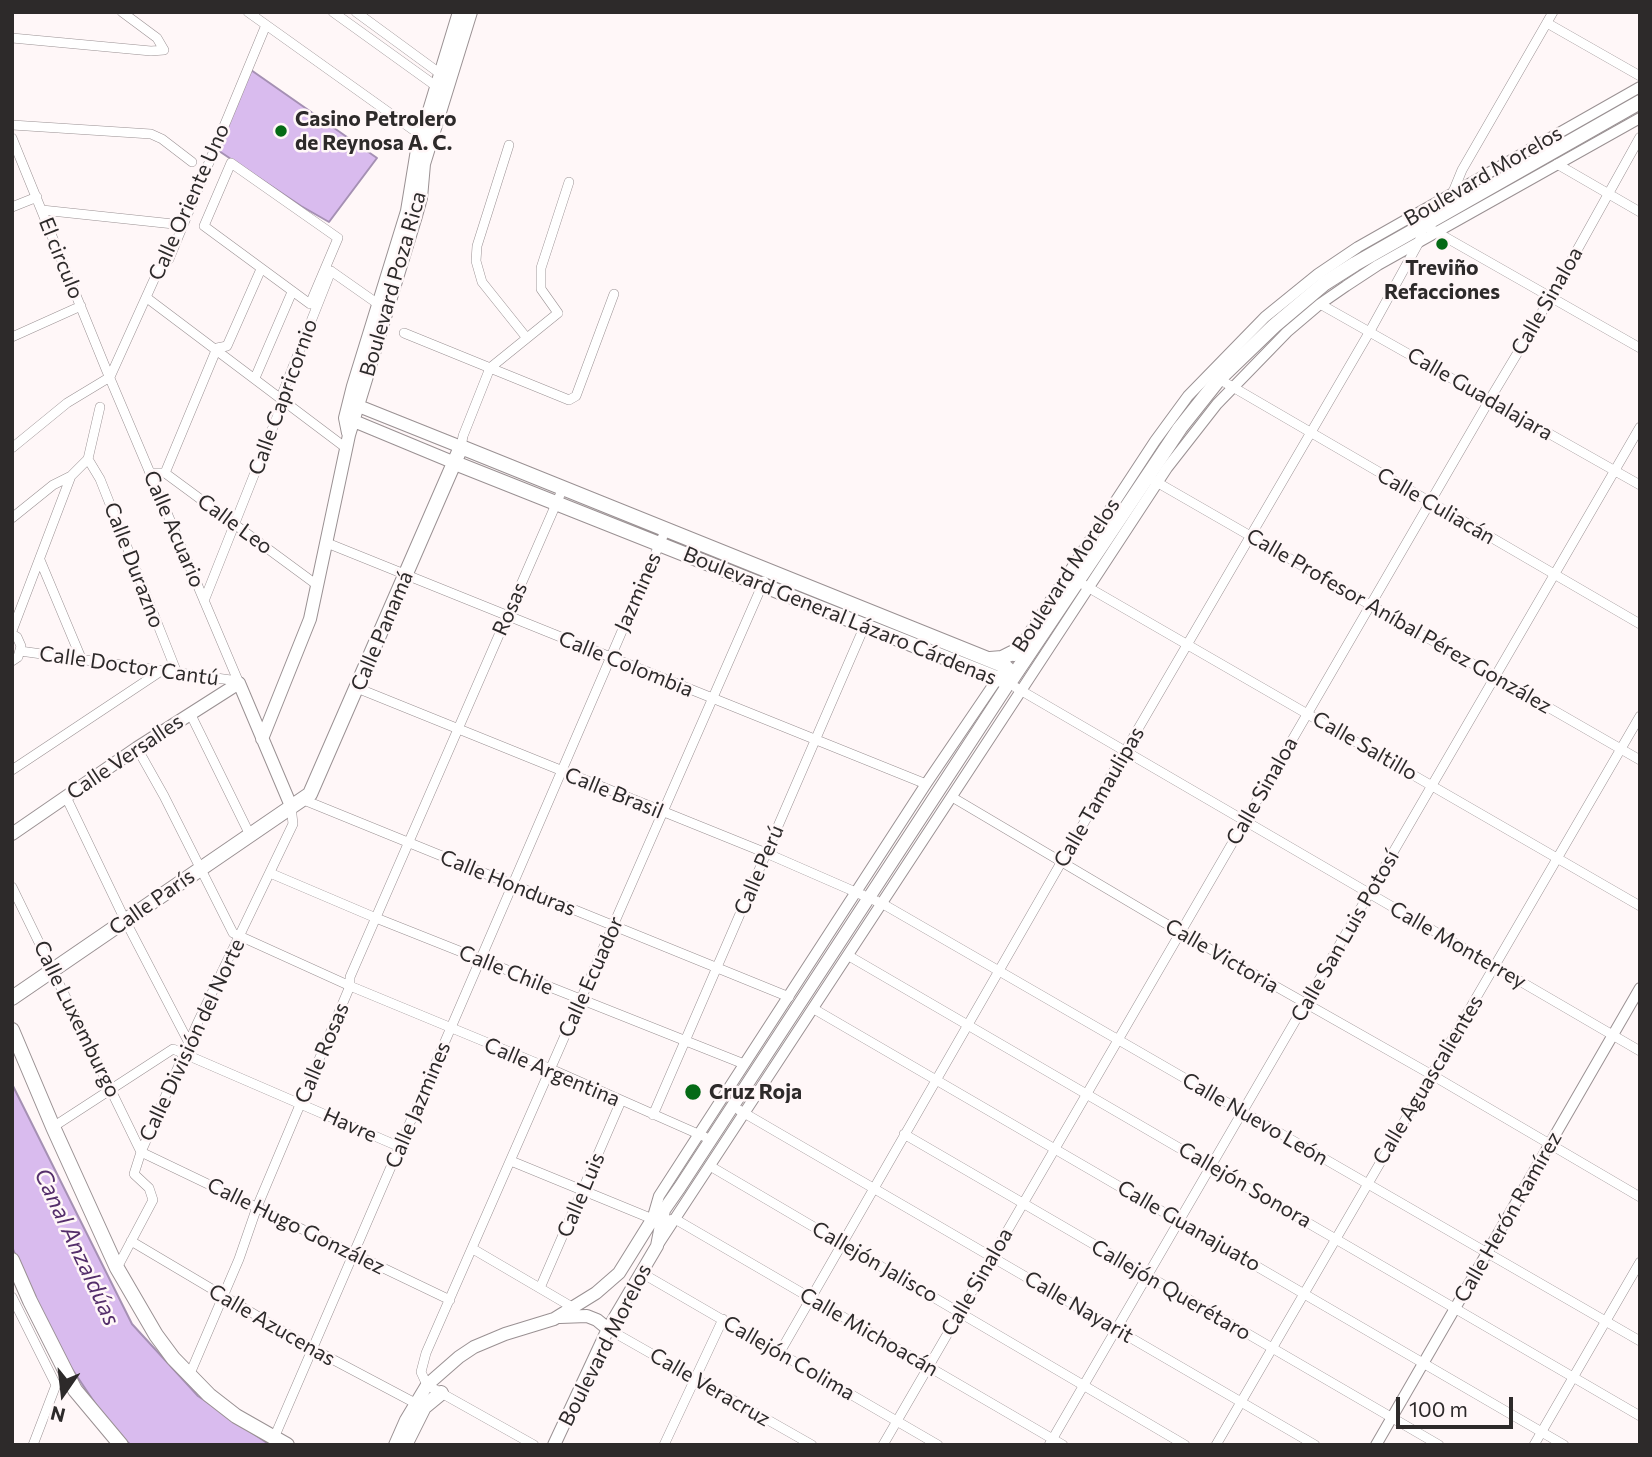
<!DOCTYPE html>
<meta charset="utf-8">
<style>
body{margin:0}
#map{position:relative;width:1652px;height:1457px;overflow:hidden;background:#fff7f8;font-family:Commissioner,sans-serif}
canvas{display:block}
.frame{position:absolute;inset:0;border:14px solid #2d2a2a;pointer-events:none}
.north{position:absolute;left:28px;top:1359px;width:70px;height:70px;-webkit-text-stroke:5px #fff7f8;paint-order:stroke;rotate:194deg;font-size:19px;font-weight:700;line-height:28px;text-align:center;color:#2d2a2a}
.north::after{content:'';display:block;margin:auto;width:24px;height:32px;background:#2d2a2a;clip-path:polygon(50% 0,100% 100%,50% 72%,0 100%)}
.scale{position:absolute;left:1396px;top:1397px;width:117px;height:32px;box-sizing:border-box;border:4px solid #2d2a2a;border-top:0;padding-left:9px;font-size:21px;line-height:24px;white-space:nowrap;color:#2d2a2a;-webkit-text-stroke:5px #fff7f8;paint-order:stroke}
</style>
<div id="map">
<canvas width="1652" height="1457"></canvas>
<div class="frame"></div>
<div class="north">N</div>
<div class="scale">100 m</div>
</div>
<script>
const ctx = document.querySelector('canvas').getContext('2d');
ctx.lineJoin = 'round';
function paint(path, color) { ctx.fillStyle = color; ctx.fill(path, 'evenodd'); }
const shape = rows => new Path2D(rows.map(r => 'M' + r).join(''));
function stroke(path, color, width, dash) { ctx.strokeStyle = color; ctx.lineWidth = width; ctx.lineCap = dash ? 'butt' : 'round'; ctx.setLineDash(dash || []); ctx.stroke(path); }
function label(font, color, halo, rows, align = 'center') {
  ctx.font = font + ' Commissioner,sans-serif'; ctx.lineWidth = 5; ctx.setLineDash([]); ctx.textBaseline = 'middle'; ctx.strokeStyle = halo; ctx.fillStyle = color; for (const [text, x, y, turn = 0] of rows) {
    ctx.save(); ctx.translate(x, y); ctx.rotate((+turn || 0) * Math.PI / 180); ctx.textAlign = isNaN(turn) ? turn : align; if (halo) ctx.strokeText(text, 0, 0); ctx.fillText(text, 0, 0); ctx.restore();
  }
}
const water = shape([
 [251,70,377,158,329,222,301,206,216,149,251,70],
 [12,1084,132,1324,198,1396,270,1445,131,1445,113,1430,62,1354,32,1296,12,1247,12,1084]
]);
const minor = shape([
 [248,12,426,139],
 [333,12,440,89],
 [356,12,442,75],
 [1547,23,1640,76],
 [12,38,151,51,164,50,157,38,122,12],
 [12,125,151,134,162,139,192,162],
 [12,138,106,369,239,683],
 [509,145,477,246,476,261,482,282,526,337],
 [231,163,338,238,310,304,204,226,231,163],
 [1557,164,1640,212],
 [1463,202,1453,192,1462,170,1553,12],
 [12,207,37,197],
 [42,210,183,225],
 [147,298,346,448],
 [1320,304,1640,485],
 [404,333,569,400,576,396,614,294],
 [12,337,81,306],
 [110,377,157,273,169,259,266,25],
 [255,378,292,292],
 [1219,379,1640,624],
 [461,447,463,436,490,368,558,313,541,289,541,268,569,182],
 [12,448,67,403,110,377],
 [88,459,100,479,177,673],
 [150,473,165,473,317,585],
 [165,473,217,348,227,346,261,269],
 [1153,480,1640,760],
 [12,518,53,485,71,476],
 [327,543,926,784],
 [40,560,81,658],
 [1084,585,1640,906],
 [204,601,279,412,286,402,283,392,331,271,378,304],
 [12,631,71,476,88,459,100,407],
 [12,634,17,637,21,646,18,657,12,661],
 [20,651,238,681],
 [1015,687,1640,1051],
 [357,688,766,853,883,904,1640,1341],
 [190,713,249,833],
 [137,748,164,796,233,933,350,986,551,1069,705,1137],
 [12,770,161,671],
 [66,797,125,920,189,1043],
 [952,797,1180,932,1432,1075,1640,1197],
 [304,800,789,997],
 [270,873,376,918,744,1064],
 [12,887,141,1152],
 [849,956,1640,1416],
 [814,1009,1564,1445],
 [739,1110,1315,1445],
 [653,1115,865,625],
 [53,1127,173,1049,400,1147],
 [904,1134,1439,1445],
 [141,1152,450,1300],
 [511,1161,655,1220],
 [710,1166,1185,1445],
 [669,1220,675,1219,1063,1445],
 [131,1241,313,1349,415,1403],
 [473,1249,572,1307],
 [117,1268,153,1200,149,1188,134,1174,141,1152,197,1024,293,824,291,806],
 [640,1272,938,1445],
 [540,1288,621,1101],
 [12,1297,56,1385,33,1445],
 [608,1329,812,1445],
 [780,1352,1124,753,1370,331,1419,242,1424,225,1640,348],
 [189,1376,239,1259,257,1207,350,986,350,977,563,488],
 [274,1438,666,529],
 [534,1445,427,1385,421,1372,426,1353,764,581],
 [664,1445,723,1319],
 [883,1445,1490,399,1551,297,1640,137],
 [1049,1445,1640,427],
 [1216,1445,1640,716],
 [1534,1445,1640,1262]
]);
const tertiary = shape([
 [1014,656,1155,441,1188,396,1265,317,1318,274,1358,247,1640,87],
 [652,1220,659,1196,699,1134,926,784,1000,675],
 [659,1243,1167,468,1217,404,1287,332,1320,304,1346,286,1378,265,1640,118],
 [1376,1445,1640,988]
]);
const secondary = shape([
 [351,403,461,447],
 [349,419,455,463],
 [348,433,345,418,353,386,407,211,417,150,459,12],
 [262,739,310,619,349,435,416,216,421,198,424,164,471,12],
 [12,834,137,748,239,683,291,806],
 [560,1317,587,1316,597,1320,608,1329],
 [395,1445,406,1420,427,1385,459,1357,474,1347,505,1334,554,1319,596,1293,619,1273,652,1220,664,1210,680,1187,1009,683],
 [554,1445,608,1329,657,1246,664,1210]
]);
const primary = shape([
 [455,463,1009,683],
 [990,659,1002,658,1016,651],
 [1009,683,1180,428,1219,379,1274,326,1325,283,1355,264,1640,102],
 [12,998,310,794,461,447,1000,664,1007,668,1009,683],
 [12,1030,53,1127,117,1268,156,1335,173,1358,209,1395,236,1416,287,1445],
 [12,1260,30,1301,75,1390,121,1445],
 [405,1445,424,1407,441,1393]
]);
const markers = [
 [281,131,7,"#056a16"],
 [1442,244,7,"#056a16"],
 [693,1092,9,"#056a16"]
];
const poiNames = [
 ["Casino Petrolero",295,119],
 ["de Reynosa A. C.",295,143],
 ["Treviño",1442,268,"center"],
 ["Refacciones",1442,292,"center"],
 ["Cruz Roja",709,1092]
];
const streetNames = [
 ["Boulevard Morelos",1483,176,-30],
 ["Calle Oriente Uno",189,202,-66],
 ["El circulo",61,258,68],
 ["Boulevard Poza Rica",393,284,-74],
 ["Calle Sinaloa",1547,301,-60],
 ["Calle Guadalajara",1480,394,30],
 ["Calle Capricornio",283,397,-70],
 ["Calle Culiacán",1436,506,30],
 ["Calle Leo",235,524,36],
 ["Calle Acuario",174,529,67],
 ["Calle Durazno",134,565,69],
 ["Boulevard Morelos",1066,575,-57],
 ["Jazmines",638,592,-66],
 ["Rosas",510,609,-66],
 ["Boulevard General Lázaro Cárdenas",840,616,22],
 ["Calle Profesor Aníbal Pérez González",1399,621,30],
 ["Calle Panamá",382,631,-67],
 ["Calle Colombia",626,664,22],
 ["Calle Doctor Cantú",129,666,8],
 ["Calle Saltillo",1365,746,30],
 ["Calle Versalles",125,757,-34],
 ["Calle Sinaloa",1262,791,-60],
 ["Calle Brasil",614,793,22],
 ["Calle Tamaulipas",1099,797,-60],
 ["Calle Perú",759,870,-67],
 ["Calle Honduras",508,883,22],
 ["Calle París",152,902,-35],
 ["Calle San Luis Potosí",1345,936,-60],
 ["Calle Monterrey",1458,945,30],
 ["Calle Victoria",1222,956,30],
 ["Calle Chile",506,970,22],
 ["Calle Ecuador",591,977,-66],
 ["Calle Luxemburgo",77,1019,64],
 ["Calle División del Norte",192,1040,-65],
 ["Calle Rosas",322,1053,-67],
 ["Calle Argentina",552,1072,23],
 ["Calle Aguascalientes",1428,1080,-59],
 ["Calle Jazmines",418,1105,-67],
 ["Calle Nuevo León",1255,1119,30],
 ["Havre",350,1125,24],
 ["Callejón Sonora",1245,1185,30],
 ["Calle Luis",581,1195,-67],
 ["Calle Herón Ramírez",1508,1217,-60],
 ["Calle Hugo González",296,1226,26],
 ["Calle Guanajuato",1189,1226,30],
 ["Callejón Jalisco",875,1262,30],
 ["Calle Sinaloa",977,1282,-60],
 ["Callejón Querétaro",1171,1290,30],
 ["Calle Nayarit",1079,1307,30],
 ["Calle Azucenas",272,1325,30],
 ["Calle Michoacán",869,1332,30],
 ["Boulevard Morelos",605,1345,-63],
 ["Callejón Colima",789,1358,30],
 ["Calle Veracruz",710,1387,30]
];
const waterNames = [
 ["Canal Anzaldúas",77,1247,65]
];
paint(water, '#d9bbee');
stroke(water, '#a590b3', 2);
stroke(minor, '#9a9193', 10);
stroke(tertiary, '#9a9193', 12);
stroke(secondary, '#9a9193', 14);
stroke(primary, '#9a9193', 16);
stroke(minor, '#fff', 9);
stroke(tertiary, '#fff', 10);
stroke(secondary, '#fff', 12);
stroke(primary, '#fff', 14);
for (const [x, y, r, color] of markers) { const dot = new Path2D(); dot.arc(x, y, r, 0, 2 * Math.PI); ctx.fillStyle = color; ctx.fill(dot); stroke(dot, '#fff7f8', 2.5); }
label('bold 21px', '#2d2a2a', '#fff7f8', poiNames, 'left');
label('21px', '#2d2a2a', '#fff7f8', streetNames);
label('italic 23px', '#542e6b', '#fff7f8', waterNames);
</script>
